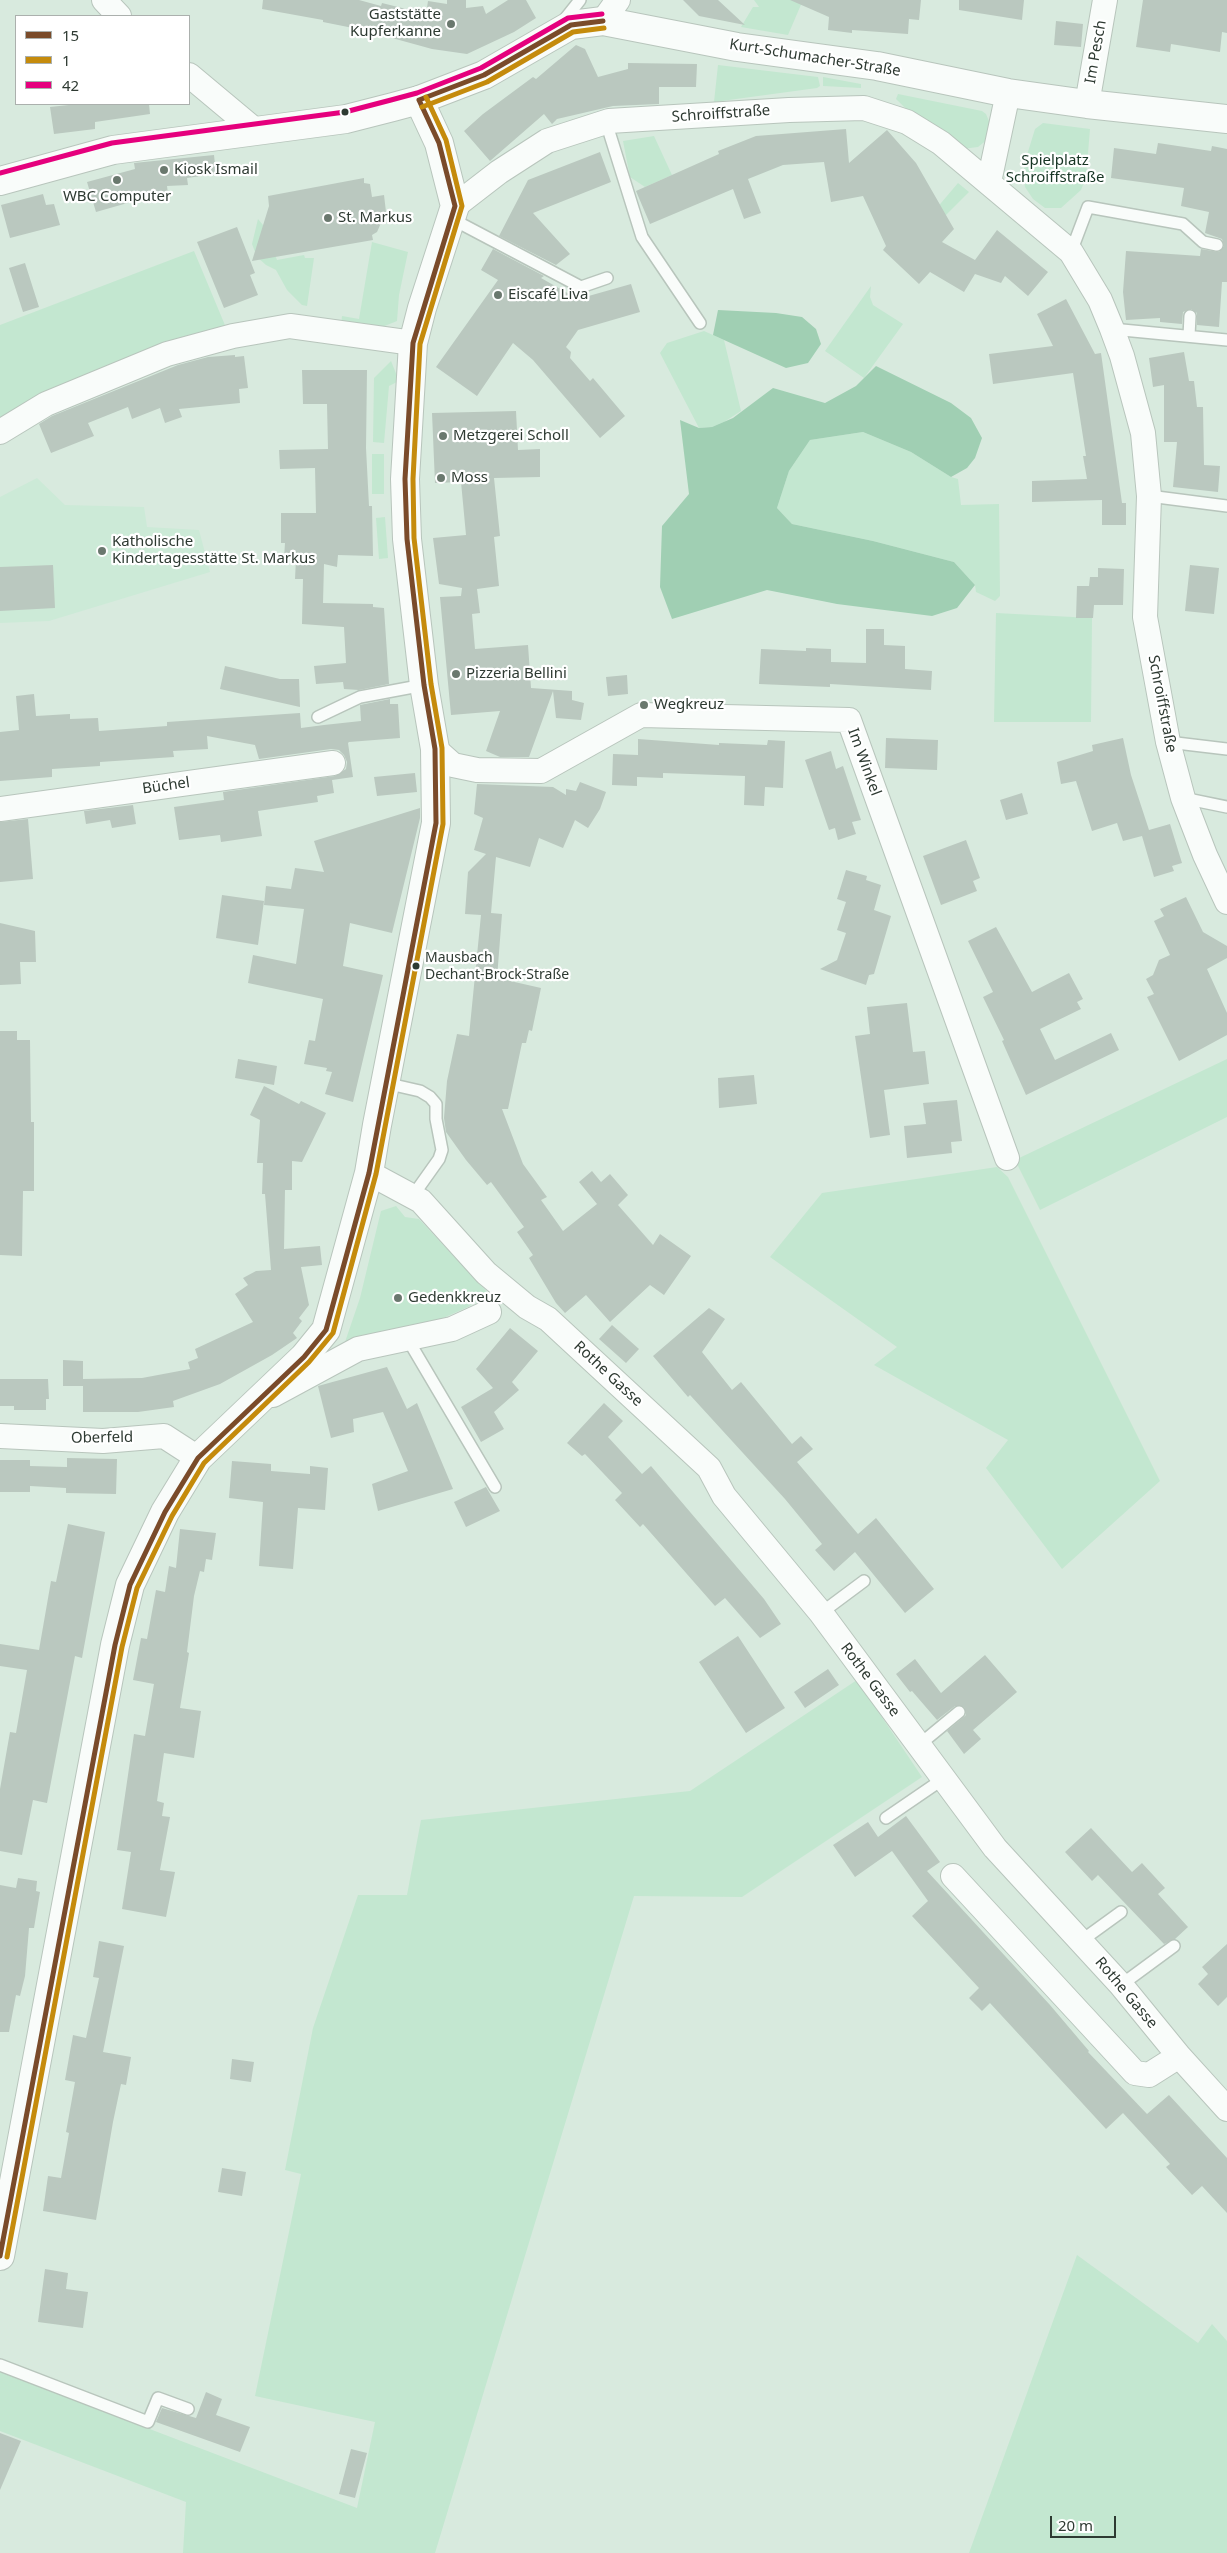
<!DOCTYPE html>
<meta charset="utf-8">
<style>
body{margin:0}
#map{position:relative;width:1227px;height:2553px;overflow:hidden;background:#d8eade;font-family:"Noto Sans",sans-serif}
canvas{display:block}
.legend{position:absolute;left:15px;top:15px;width:175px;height:90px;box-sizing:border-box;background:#fff;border:1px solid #abb0ad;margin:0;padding:6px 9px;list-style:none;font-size:15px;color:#2e3a32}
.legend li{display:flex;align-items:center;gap:10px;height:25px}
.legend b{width:25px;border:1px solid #abb0ad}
.scale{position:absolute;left:1050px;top:2516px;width:66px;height:22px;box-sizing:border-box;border:2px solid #2e3a32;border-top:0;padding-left:6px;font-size:15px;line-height:18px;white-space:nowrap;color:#2e3a32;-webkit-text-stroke:4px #fff;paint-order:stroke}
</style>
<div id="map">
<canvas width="1227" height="2553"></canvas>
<ul class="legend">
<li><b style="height:6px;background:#7a4b2a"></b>15</li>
<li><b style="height:6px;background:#c58b0c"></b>1</li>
<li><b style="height:6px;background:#e5007d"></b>42</li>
</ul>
<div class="scale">20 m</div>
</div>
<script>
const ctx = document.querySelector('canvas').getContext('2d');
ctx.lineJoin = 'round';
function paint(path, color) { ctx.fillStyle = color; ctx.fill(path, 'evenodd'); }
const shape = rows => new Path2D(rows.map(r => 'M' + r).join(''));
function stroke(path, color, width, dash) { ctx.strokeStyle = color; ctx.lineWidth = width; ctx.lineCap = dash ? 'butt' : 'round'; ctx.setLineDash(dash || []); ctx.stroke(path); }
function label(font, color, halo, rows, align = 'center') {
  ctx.font = font + ' "Noto Sans",sans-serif'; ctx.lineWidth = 4.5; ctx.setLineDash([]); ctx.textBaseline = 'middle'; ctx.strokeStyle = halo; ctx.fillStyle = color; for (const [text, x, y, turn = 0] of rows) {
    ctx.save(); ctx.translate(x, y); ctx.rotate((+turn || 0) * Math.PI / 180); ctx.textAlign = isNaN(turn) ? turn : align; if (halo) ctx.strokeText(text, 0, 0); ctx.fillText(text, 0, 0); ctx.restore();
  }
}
const built = shape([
 [37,478,65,505,144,507,147,527,199,530,210,572,49,621,0,623,0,497]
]);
const green = shape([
 [754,0,803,0,788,35,741,27,753,7,759,7],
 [718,65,818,77,820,86,817,88,714,102],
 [823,77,861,84,861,88,823,86],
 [898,94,982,111,986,114,991,126,988,139,978,147,962,149,929,131,896,99],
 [1043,123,1090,129,1086,177,1081,190,1061,208,1045,208,1033,199,1025,187,1023,173,1027,155,1035,129],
 [654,136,672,175,645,187,630,177,623,141],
 [958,183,969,192,941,220,930,216],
 [258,219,263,225,277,260,304,255,305,258,314,258,307,306,302,305,287,290,276,270,266,265,257,257,252,244],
 [372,242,408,252,399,295,397,321,382,327,341,325,342,316,359,319],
 [194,251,227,330,0,420,0,325],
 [871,286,870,297,873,305,903,324,864,378,825,351],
 [704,331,724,340,741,411,724,422,712,427,699,428,660,353,667,343],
 [391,361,399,381,389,386,384,443,373,442,374,378],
 [863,432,911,452,951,477,958,479,961,505,999,504,1000,596,995,601,976,592,975,585,954,562,873,541,792,524,777,508,789,471,810,440],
 [372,454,384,454,384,494,372,494],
 [385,517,388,558,379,559,376,518],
 [996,613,1092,618,1091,722,994,722],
 [1227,1059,1227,1117,1040,1210,1015,1160],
 [997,1167,1008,1177,1160,1481,1062,1569,986,1468,1008,1440,874,1365,897,1347,770,1257,822,1193],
 [396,1206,405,1217,419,1219,488,1293,468,1307,434,1322,345,1342,360,1298,381,1211],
 [857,1680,922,1777,742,1897,634,1896,435,2553,183,2553,186,2502,0,2431,0,2372,357,2508,375,2422,255,2396,301,2174,285,2170,313,2028,358,1895,407,1895,421,1820,690,1791],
 [1077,2255,1198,2343,1212,2324,1227,2341,1227,2553,969,2553]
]);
const forest = shape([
 [718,310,776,313,802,317,816,329,821,344,808,363,786,368,713,335],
 [876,366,951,403,971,418,982,438,975,458,967,468,951,477,911,452,863,432,810,440,789,471,777,508,792,524,873,541,954,562,975,585,957,608,932,616,837,604,767,590,672,619,660,587,662,526,689,494,680,420,699,428,712,427,733,418,773,388,825,403,856,386]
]);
const building = shape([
 [263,0,359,0,381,6,382,3,426,14,428,1,447,4,447,0,466,0,466,8,483,6,486,14,508,0,526,0,536,18,514,32,467,54,432,49,363,30,323,22,323,20,262,9],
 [683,0,718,0,745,25,699,16],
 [790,0,921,0,919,20,909,19,908,34,852,30,852,33,828,30,829,17],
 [959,0,1024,0,1022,20,959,10],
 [1143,0,1227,0,1227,33,1222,32,1220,52,1171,44,1170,52,1136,47],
 [1056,21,1083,24,1081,47,1054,45],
 [576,45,585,49,598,77,628,69,628,63,697,64,696,87,659,87,659,104,613,106,557,119,552,124,544,114,490,161,464,131,483,114,533,77,536,79],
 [78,104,149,104,150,114,95,122,95,129,54,134,50,107],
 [846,129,849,163,887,130,916,163,954,229,942,242,975,260,997,230,1048,272,1028,296,1005,276,1001,283,975,274,964,292,930,272,919,284,883,250,886,246,863,196,831,202,824,162,783,165,748,179,761,213,744,219,733,189,650,224,636,191,719,154,718,151,756,136],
 [1158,143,1211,151,1212,146,1227,149,1227,282,1222,282,1219,327,1197,325,1197,313,1191,309,1183,312,1182,324,1160,322,1160,318,1126,320,1123,292,1126,251,1200,256,1201,249,1219,252,1224,246,1222,239,1205,233,1209,212,1181,206,1184,188,1111,178,1114,148,1156,154],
 [600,152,611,182,533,213,570,254,556,265,499,236,528,180],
 [214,155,216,174,187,178,188,185,167,186,168,194,130,196,131,202,96,212,87,182,135,169,134,163],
 [364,178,364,183,370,184,372,197,384,195,386,212,377,232,372,235,373,240,252,261,269,206,268,196],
 [43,194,46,205,54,204,60,225,10,238,1,205],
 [237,227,255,273,250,275,258,295,224,308,197,242],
 [493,249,544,276,541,278,578,299,631,284,640,312,578,330,566,347,571,352,570,358,590,381,593,378,625,416,600,438,533,360,513,343,477,396,436,367,498,280,481,270],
 [25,263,39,307,23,312,9,268],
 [1066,299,1095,354,1101,353,1122,503,1126,503,1126,525,1102,525,1102,500,1032,502,1032,481,1087,479,1083,456,1086,456,1073,373,993,384,989,354,1053,346,1037,314],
 [1184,352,1189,381,1194,381,1197,407,1203,407,1204,465,1220,466,1218,492,1173,487,1177,442,1164,442,1164,385,1153,387,1149,358],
 [235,355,235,357,244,356,248,388,239,389,240,403,179,409,182,417,165,423,160,408,132,419,128,407,88,423,94,436,51,453,39,424,52,416,178,365,208,357],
 [302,370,367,370,366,448,369,506,372,506,373,556,338,555,337,567,324,564,323,603,373,604,373,607,384,608,389,684,359,690,344,689,343,682,316,684,314,666,346,663,344,627,302,624,303,579,295,579,296,559,284,558,285,543,281,543,281,513,316,513,315,468,280,469,279,450,328,449,327,404,303,404],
 [516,411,518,450,540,449,540,477,494,478,500,536,494,537,499,586,477,589,480,613,472,614,475,649,528,645,531,688,572,691,572,700,584,703,581,720,556,718,553,691,529,757,500,757,486,751,500,711,451,715,440,597,461,596,462,588,439,584,433,538,466,535,461,482,435,483,432,413],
 [53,565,55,608,0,611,0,567],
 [1190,565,1219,568,1214,614,1185,611],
 [1098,568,1124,569,1123,605,1094,605,1093,618,1076,618,1077,586,1089,586,1090,577,1098,577],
 [866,629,884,629,884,645,905,646,905,669,932,671,931,690,830,684,830,687,759,684,761,649,806,651,806,648,831,649,831,662,866,663],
 [225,666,280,679,299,679,300,707,220,689],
 [627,675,628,694,608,696,606,677],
 [34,694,36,716,70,714,70,719,98,718,99,731,167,726,167,722,300,713,301,728,324,725,361,721,360,705,390,699,390,704,398,704,400,738,349,742,348,743,353,777,332,780,334,793,317,796,318,802,258,811,262,836,221,842,220,835,179,840,174,807,224,800,223,792,335,776,346,769,347,762,344,755,339,750,331,749,259,759,255,745,207,736,208,749,173,751,174,757,100,762,100,766,52,769,52,777,0,781,0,732,19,730,16,696],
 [886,738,938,740,937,770,885,768],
 [1123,738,1131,775,1149,830,1170,824,1182,863,1172,866,1174,871,1154,877,1142,836,1123,841,1117,823,1092,831,1076,781,1061,784,1057,762,1093,751,1092,745],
 [638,739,719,745,719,743,767,745,768,740,785,741,783,788,765,787,764,806,744,805,745,776,663,773,663,778,637,777,637,786,612,785,613,754,638,755],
 [831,751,836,769,843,766,861,820,852,822,856,834,838,840,835,828,829,830,805,760],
 [415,773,417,792,377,796,374,777],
 [580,782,606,792,600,809,588,828,575,820,563,848,539,838,530,867,496,857,491,913,502,914,497,978,541,988,532,1031,529,1030,526,1043,522,1043,508,1109,502,1109,523,1164,547,1197,541,1200,563,1231,597,1204,579,1182,592,1171,601,1182,610,1174,628,1195,618,1205,653,1245,660,1234,691,1256,664,1295,650,1285,610,1322,586,1295,565,1313,556,1303,529,1258,533,1255,517,1232,524,1227,491,1182,487,1185,466,1160,446,1132,444,1118,447,1081,457,1034,469,1036,481,915,465,914,468,872,486,854,474,850,483,818,474,814,477,784,553,787,566,795,566,789,576,791],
 [1022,793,1028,814,1006,820,1000,800],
 [133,805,136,824,112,828,110,820,86,824,84,811],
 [420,808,420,818,392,933,350,923,343,966,383,975,353,1102,325,1094,332,1072,326,1071,327,1068,304,1064,309,1040,315,1041,323,999,248,983,253,955,296,964,304,909,264,905,266,886,291,889,295,868,324,872,314,841],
 [28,819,33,879,0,882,0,822],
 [966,840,980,878,973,881,977,891,941,905,923,856],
 [846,870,867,876,866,880,881,885,874,910,891,916,874,974,869,975,866,985,820,969,837,960,846,933,837,930,846,902,837,899],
 [222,895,264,901,258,945,216,938],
 [1186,897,1203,932,1227,946,1227,958,1207,969,1227,1013,1227,1035,1179,1061,1147,997,1154,994,1146,979,1153,975,1159,960,1170,955,1154,921,1164,916,1160,909],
 [0,923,35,931,36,962,20,962,21,984,0,985],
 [996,927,1032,992,1069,973,1083,999,1077,1002,1081,1009,1040,1029,1055,1060,1111,1033,1119,1050,1026,1095,1002,1041,1004,1040,983,997,993,992,968,941],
 [907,1003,913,1052,925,1051,929,1084,884,1090,890,1135,870,1138,855,1036,870,1034,867,1007],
 [0,1031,17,1031,17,1040,30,1040,31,1122,34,1122,34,1191,23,1191,22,1256,0,1255],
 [238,1059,277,1066,274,1085,235,1078],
 [754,1075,757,1104,719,1108,718,1078],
 [264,1086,299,1104,301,1101,326,1113,302,1162,292,1161,292,1190,285,1190,284,1249,320,1246,322,1265,301,1267,309,1305,299,1318,302,1321,293,1333,297,1338,272,1355,220,1384,173,1401,174,1407,138,1412,83,1412,83,1379,142,1378,190,1369,188,1362,198,1358,195,1349,253,1322,235,1294,248,1285,243,1278,256,1271,271,1270,265,1194,262,1194,263,1163,257,1163,260,1120,250,1115],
 [957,1100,962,1141,951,1142,952,1153,907,1158,904,1126,926,1124,923,1103],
 [709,1308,725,1319,702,1352,732,1390,741,1382,792,1444,801,1436,813,1449,797,1462,858,1534,876,1518,934,1589,905,1613,855,1552,834,1571,815,1550,822,1544,785,1499,690,1395,688,1397,653,1356],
 [612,1325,639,1349,626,1363,599,1339],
 [510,1328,538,1351,512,1382,519,1390,494,1412,504,1429,481,1442,461,1407,493,1388,476,1369],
 [63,1360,83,1361,83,1386,63,1386],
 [387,1367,407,1409,417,1403,453,1489,378,1511,372,1484,408,1471,383,1412,353,1419,354,1432,331,1438,318,1386],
 [0,1379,48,1379,49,1399,46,1399,46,1410,14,1410,14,1406,0,1406],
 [604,1403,623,1421,608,1437,642,1474,651,1466,764,1599,781,1624,760,1638,725,1598,715,1606,643,1524,640,1527,615,1500,622,1493,585,1454,582,1456,567,1443],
 [67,1458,117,1459,116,1494,66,1493,66,1488,30,1486,30,1492,0,1492,0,1460,30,1460,30,1466,67,1467],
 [232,1461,271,1464,271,1471,310,1474,310,1466,328,1468,325,1510,298,1508,293,1569,259,1566,263,1502,229,1498],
 [486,1487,500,1511,466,1527,454,1502],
 [68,1524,105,1532,82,1658,75,1656,47,1803,33,1800,22,1855,0,1851,0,1789,10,1732,16,1733,27,1670,0,1666,0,1644,39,1650,51,1581,56,1582],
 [180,1529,216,1533,212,1560,206,1559,204,1572,200,1571,194,1596,187,1652,189,1653,180,1708,201,1711,194,1758,164,1753,157,1801,164,1803,162,1816,170,1817,160,1870,175,1872,166,1917,122,1909,131,1852,117,1850,134,1734,145,1736,154,1684,133,1680,141,1638,147,1639,156,1590,165,1592,169,1566,176,1568],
 [738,1636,785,1708,746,1733,699,1662],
 [985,1655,1017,1692,973,1730,981,1739,964,1754,947,1731,966,1715,964,1707,955,1706,937,1720,912,1691,910,1692,896,1674,915,1659,941,1693],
 [828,1669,839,1685,805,1708,794,1692],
 [906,1816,940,1862,927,1871,1050,2005,1089,2051,1088,2052,1147,2114,1169,2095,1227,2158,1227,2213,1202,2186,1192,2195,1166,2167,1170,2164,1123,2113,1106,2129,990,2003,982,2011,969,1998,979,1988,912,1916,928,1901,892,1851,855,1877,833,1845,868,1822,878,1837],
 [1091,1828,1132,1872,1142,1863,1165,1888,1158,1894,1188,1927,1175,1939,1164,1944,1098,1875,1092,1881,1065,1852],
 [18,1878,37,1881,36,1891,40,1892,34,1928,29,1928,25,1976,20,1996,16,1995,9,2032,0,2032,0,1885,16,1888],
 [99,1941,124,1946,103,2052,131,2057,126,2085,121,2084,113,2122,96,2220,43,2211,48,2176,61,2178,69,2133,66,2132,75,2082,65,2080,73,2035,86,2038,99,1978,93,1977],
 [1227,1944,1227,1997,1218,2006,1198,1984,1208,1974,1202,1967],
 [232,2059,254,2062,251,2082,230,2079],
 [222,2168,246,2172,242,2196,218,2192],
 [45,2269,68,2273,66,2289,88,2292,83,2328,38,2322],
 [206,2392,222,2399,216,2415,250,2427,240,2452,156,2422,162,2408,196,2418],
 [0,2433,21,2441,0,2490],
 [351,2449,367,2453,355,2498,339,2494]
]);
const service = shape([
 [561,24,580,0],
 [606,122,642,237,700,323],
 [452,219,581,287,607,278],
 [1071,252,1088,207,1183,224,1203,242,1217,245],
 [1112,329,1227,340],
 [1189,336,1190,316],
 [1149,496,1227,506],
 [318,717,360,697,424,685],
 [1168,742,1227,749],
 [1183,798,1227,807],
 [385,1083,420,1091,430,1097,436,1104,436,1119,442,1150,439,1159,412,1197],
 [407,1338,495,1487],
 [821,1613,864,1581],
 [919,1745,959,1712],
 [886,1818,943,1779],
 [1081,1941,1121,1912],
 [1121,1985,1174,1946],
 [0,2365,148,2422,158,2398,188,2409]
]);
const minor = shape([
 [104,0,119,16],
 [603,21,618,0],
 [189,75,256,131],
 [1087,104,1105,0],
 [989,182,1008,93],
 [455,206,499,172,547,141,609,121,789,110,864,108,907,122,941,143,1071,252,1100,300,1112,329,1122,356,1143,433,1149,496,1145,617,1168,742,1183,798,1205,855,1227,902],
 [0,432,46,404,167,354,233,336,290,326,413,343],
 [435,749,453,765,477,770,541,771,641,715,849,720,1007,1158],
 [0,809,333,763],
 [369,1173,421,1201,486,1273,527,1307,548,1319,709,1468,724,1496,821,1613,995,1848,1121,1985,1179,2056,1227,2109],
 [273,1395,358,1349,452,1329,489,1312],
 [0,1436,103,1441,164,1436,198,1458],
 [953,1876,1135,2073,1149,2075,1179,2056]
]);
const tertiary = shape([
 [0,2256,115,1645,130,1585,165,1512,198,1458,304,1357,326,1330,369,1173,377,1125,436,823,435,749,424,685,407,539,405,479,413,343,422,308,455,206,439,143,419,100]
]);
const secondary = shape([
 [0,181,113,150,346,119,393,107,419,100,484,75,571,25,603,21,737,47,877,66,1008,93,1087,104,1227,119]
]);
const bus1 = shape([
 [419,100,484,75,571,25,603,21],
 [0,2256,115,1645,130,1585,165,1512,198,1458,304,1357,326,1330,369,1173,436,823,435,749,424,685,407,539,405,479,413,343,455,206,439,143,419,100]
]);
const bus2 = shape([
 [422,107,487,82,573,32,604,28],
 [7,2257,122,1647,137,1588,172,1516,204,1463,309,1362,333,1333,376,1174,443,824,442,748,431,684,414,538,413,479,420,344,462,206,446,140,426,97]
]);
const bus3 = shape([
 [0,173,112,143,345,112,391,100,417,93,481,68,568,18,602,14]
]);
const markers = [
 [451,24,5,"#6a786e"],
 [345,112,4.5,"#2e3a32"],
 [164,170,5,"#6a786e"],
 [117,180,5,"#6a786e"],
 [328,218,5,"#6a786e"],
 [498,295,5,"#6a786e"],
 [443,436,5,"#6a786e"],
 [441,478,5,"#6a786e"],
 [102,551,5,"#6a786e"],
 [456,674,5,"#6a786e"],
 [644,705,5,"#6a786e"],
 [416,966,4.5,"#2e3a32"],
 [398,1298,5,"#6a786e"]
];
const busNames = [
 ["Mausbach",425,958],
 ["Dechant-Brock-Straße",425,975]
];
const poiNames = [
 ["Gaststätte",441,15,"right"],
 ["Kupferkanne",441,32,"right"],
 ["Kiosk Ismail",174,170],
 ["WBC Computer",117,197,"center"],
 ["St. Markus",338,218],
 ["Eiscafé Liva",508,295],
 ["Metzgerei Scholl",453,436],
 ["Moss",451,478],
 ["Katholische",112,542],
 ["Kindertagesstätte St. Markus",112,559],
 ["Pizzeria Bellini",466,674],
 ["Wegkreuz",654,705],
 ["Gedenkkreuz",408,1298]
];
const streetNames = [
 ["Im Pesch",1096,52,-80],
 ["Kurt-Schumacher-Straße",815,58,9],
 ["Schroiffstraße",721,114,-4],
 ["Schroiffstraße",1162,704,79],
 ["Im Winkel",864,762,70],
 ["Büchel",166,786,-8],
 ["Rothe Gasse",608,1374,43],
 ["Oberfeld",102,1438,-1],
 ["Rothe Gasse",870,1680,53],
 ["Rothe Gasse",1126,1993,50]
];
const parkNames = [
 ["Spielplatz",1055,161],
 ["Schroiffstraße",1055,178]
];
paint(built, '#ccead7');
paint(green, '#c3e7d0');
paint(forest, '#a0cfb3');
paint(building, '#bac8bf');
stroke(service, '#b8c5bc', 14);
stroke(minor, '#b8c5bc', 26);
stroke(tertiary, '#b8c5bc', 30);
stroke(secondary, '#b8c5bc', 30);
stroke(service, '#f9fcfa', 11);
stroke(minor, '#f9fcfa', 24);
stroke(tertiary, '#f9fcfa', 28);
stroke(secondary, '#f9fcfa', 28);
stroke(bus1, '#7a4b2a', 5);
stroke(bus2, '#c58b0c', 5);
stroke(bus3, '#e5007d', 5);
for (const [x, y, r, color] of markers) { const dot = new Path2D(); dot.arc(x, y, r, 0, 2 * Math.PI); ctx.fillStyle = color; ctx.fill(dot); stroke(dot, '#fff', 2); }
label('14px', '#2e3a32', '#fff', busNames, 'left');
label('15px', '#2e3a32', '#fff', poiNames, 'left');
label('15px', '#2e3a32', '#fff', streetNames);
label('15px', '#153423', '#fff', parkNames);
</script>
